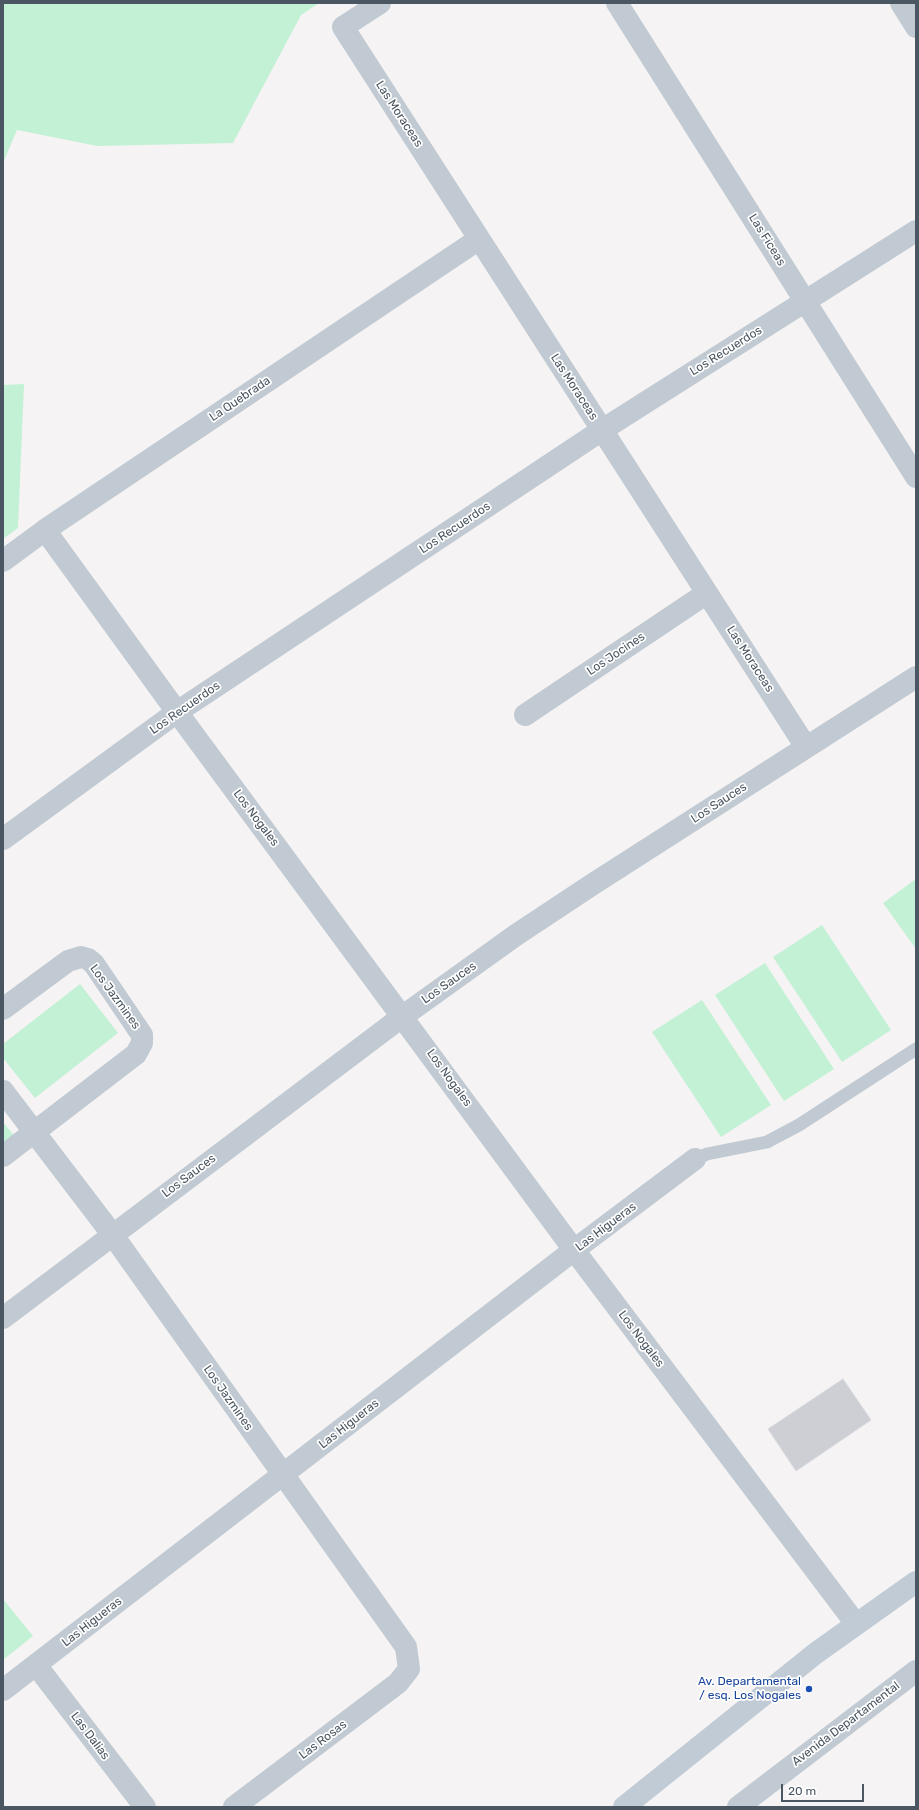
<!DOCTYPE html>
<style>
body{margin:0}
#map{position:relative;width:919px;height:1810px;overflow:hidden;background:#f5f3f3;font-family:Rubik,sans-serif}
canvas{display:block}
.frame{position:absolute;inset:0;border:4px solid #4a5661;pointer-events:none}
.scale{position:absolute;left:781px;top:1784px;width:83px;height:18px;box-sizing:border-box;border:2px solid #4a5661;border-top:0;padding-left:5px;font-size:12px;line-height:14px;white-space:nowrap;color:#4a5661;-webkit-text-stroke:3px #fff;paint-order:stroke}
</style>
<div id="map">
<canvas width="919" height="1810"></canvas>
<div class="frame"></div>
<div class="scale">20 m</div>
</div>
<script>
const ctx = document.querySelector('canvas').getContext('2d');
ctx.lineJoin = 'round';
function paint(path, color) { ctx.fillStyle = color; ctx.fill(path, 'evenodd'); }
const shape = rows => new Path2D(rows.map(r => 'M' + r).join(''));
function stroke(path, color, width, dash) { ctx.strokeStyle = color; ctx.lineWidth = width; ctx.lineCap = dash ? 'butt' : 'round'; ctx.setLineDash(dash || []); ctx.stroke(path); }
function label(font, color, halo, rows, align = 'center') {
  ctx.font = font + ' Rubik,sans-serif'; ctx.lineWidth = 3.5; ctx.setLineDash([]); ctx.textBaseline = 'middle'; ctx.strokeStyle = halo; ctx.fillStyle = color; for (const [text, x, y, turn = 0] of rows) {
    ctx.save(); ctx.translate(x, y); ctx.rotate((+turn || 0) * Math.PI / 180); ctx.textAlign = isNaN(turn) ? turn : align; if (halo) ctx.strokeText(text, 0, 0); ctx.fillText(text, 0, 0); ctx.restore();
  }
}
const green = shape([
 [3,3,319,3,301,15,233,143,97,146,17,130,3,163],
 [24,384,18,528,3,539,3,385],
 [916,879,916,949,883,903],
 [822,925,891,1030,842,1062,773,957],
 [765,963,834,1069,784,1101,715,995],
 [80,984,118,1033,35,1098,3,1058,3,1044],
 [702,1000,771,1105,721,1137,652,1032],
 [3,1122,16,1138,3,1147],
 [3,1599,33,1636,3,1660]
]);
const building = shape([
 [843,1379,871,1420,796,1471,768,1429,843,1379]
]);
const lane = shape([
 [695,1159,707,1154,767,1142,799,1125,916,1049]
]);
const street = shape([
 [380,3,343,27,806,747],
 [617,3,916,477],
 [901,3,916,27],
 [45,530,177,712,574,1250,856,1624],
 [3,561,45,530,479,239],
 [525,715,707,593],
 [3,839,177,712,602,430,916,231],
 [3,1009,68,961,81,957,88,959,94,964,142,1035,142,1043,136,1054,3,1156],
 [3,1091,112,1234,406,1647,409,1669,398,1683,234,1807],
 [3,1318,403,1016,516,935,593,884,916,677],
 [36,1665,145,1807],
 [3,1690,574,1250,695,1159],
 [738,1807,916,1671]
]);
const secondary = shape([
 [624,1807,816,1653,916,1582]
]);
const markers = [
 [809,1689,4,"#1a4fb4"]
];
const streetNames = [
 ["Las Moraceas",399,114,57],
 ["Las Ficeas",767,240,58],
 ["Los Recuerdos",726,351,-32],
 ["Las Moraceas",574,387,57],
 ["La Quebrada",240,399,-34],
 ["Los Recuerdos",455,528,-34],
 ["Los Jocines",616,654,-34],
 ["Las Moraceas",750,659,57],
 ["Los Recuerdos",185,708,-35],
 ["Los Sauces",719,803,-33],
 ["Los Nogales",256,818,53],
 ["Los Sauces",449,983,-35],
 ["Los Jazmines",115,997,54],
 ["Los Nogales",449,1078,54],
 ["Los Sauces",189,1176,-37],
 ["Las Higueras",606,1227,-37],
 ["Los Nogales",641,1339,53],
 ["Los Jazmines",228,1398,55],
 ["Las Higueras",349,1424,-38],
 ["Las Higueras",92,1622,-38],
 ["Avenida Departamental",846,1724,-37],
 ["Las Dalias",90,1736,53],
 ["Las Rosas",323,1740,-37]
];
const transitNames = [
 ["Av. Departamental",801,1682],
 ["/ esq. Los Nogales",801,1696]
];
paint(green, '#c3f1d5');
paint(building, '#cdcfd5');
stroke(building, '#d7d9de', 1);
stroke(lane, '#c1cad2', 13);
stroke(street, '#c1cad2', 22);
stroke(secondary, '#c1cbd6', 22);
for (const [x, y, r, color] of markers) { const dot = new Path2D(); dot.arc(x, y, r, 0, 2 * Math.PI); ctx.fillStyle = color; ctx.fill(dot); stroke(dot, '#fff', 1.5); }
label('12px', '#4a5661', '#fff', streetNames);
label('12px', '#164399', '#fff', transitNames, 'right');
</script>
